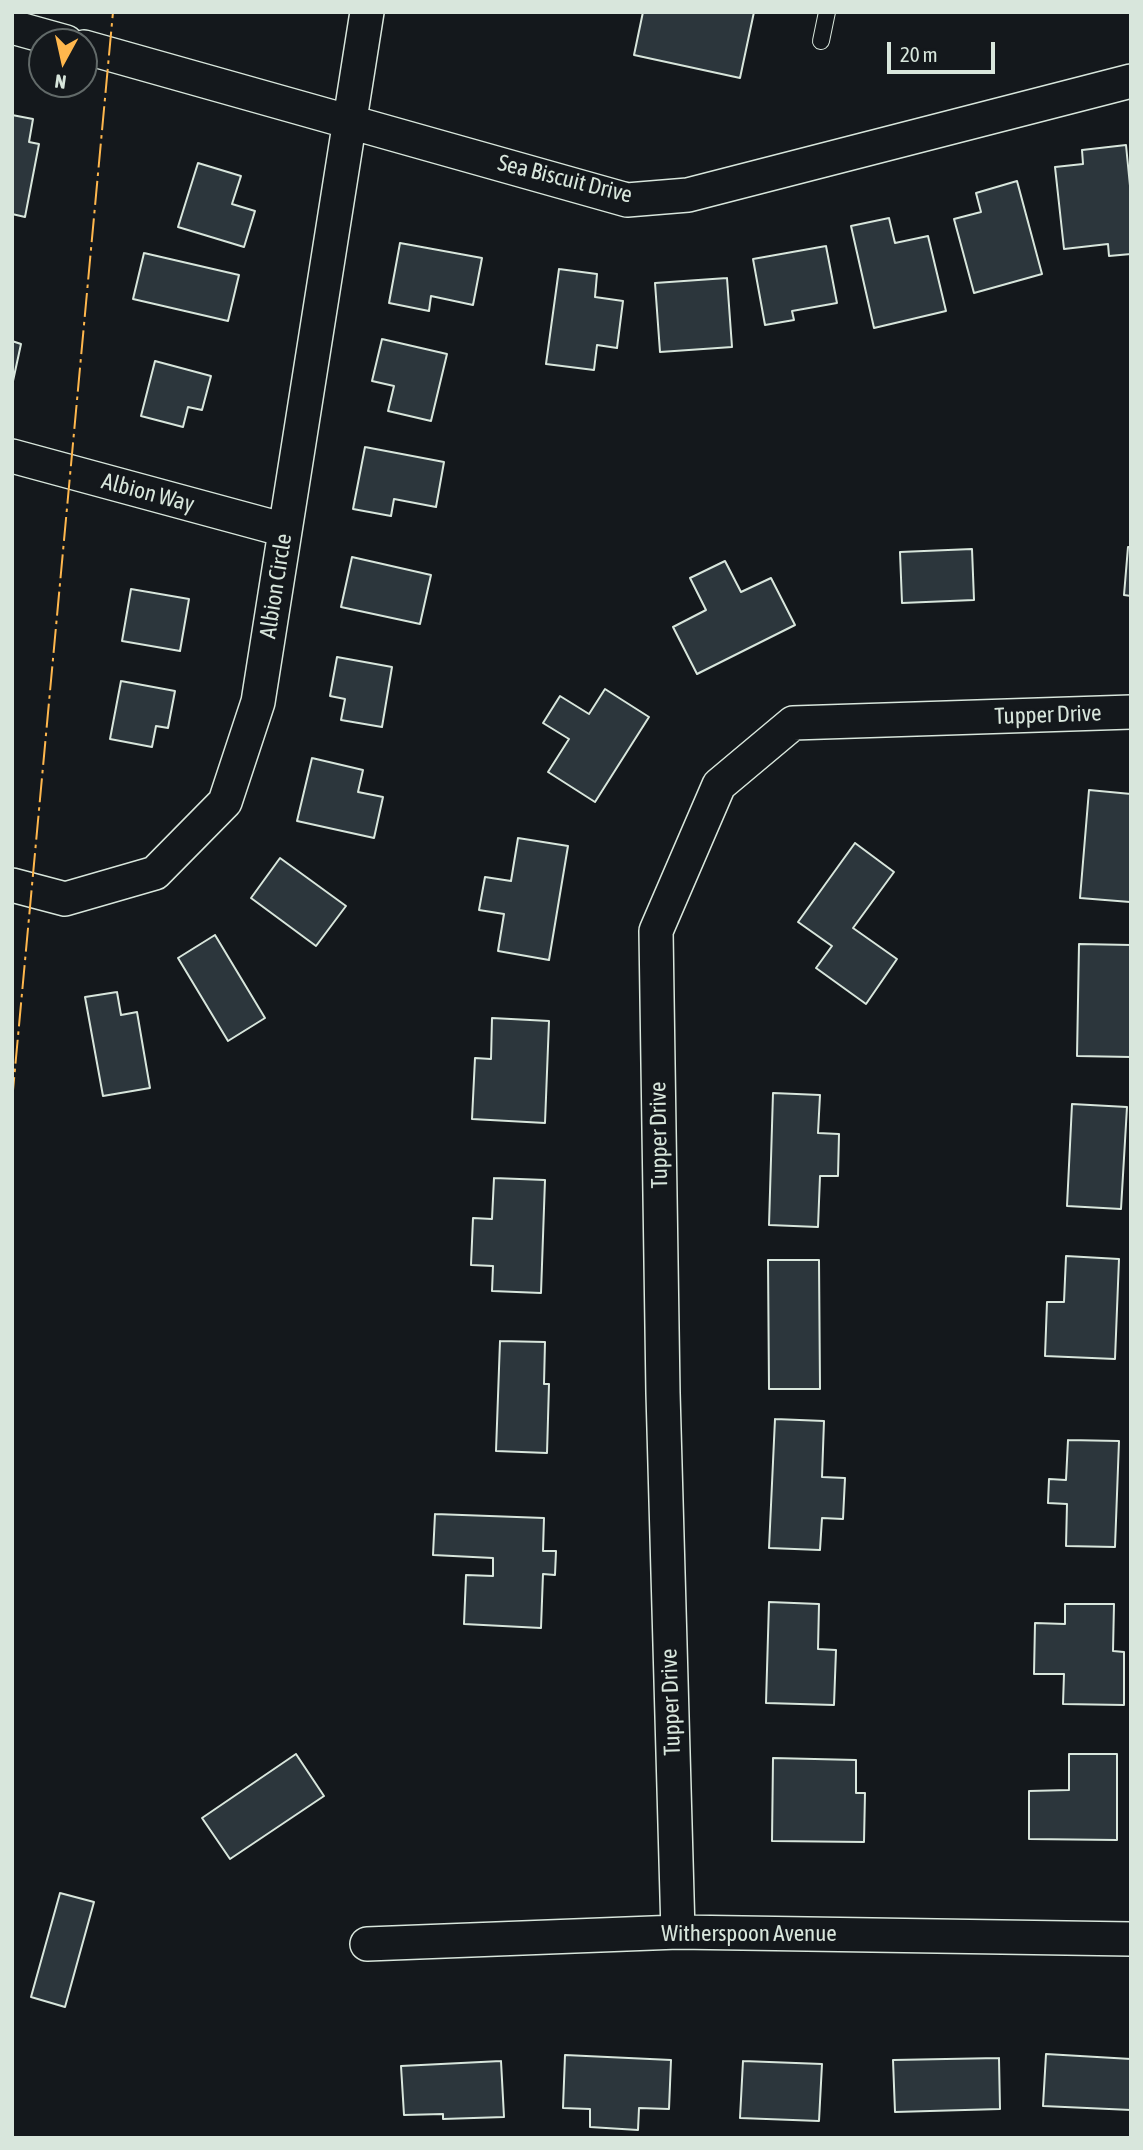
<!DOCTYPE html>
<style>
body{margin:0}
#map{position:relative;width:1143px;height:2150px;overflow:hidden;background:#14181c;font-family:"Asap Condensed",sans-serif}
canvas{display:block}
.frame{position:absolute;inset:0;border:14px solid #d8e6dc;pointer-events:none}
.north{position:absolute;left:28px;top:28px;width:70px;height:70px;box-sizing:border-box;background:#14181c;border:2px solid #626a69;border-radius:50%;rotate:188deg;font-size:19px;font-weight:700;line-height:28px;text-align:center;color:#d8e6dc}
.north::after{content:'';display:block;margin:auto;width:24px;height:32px;background:#ffb74d;clip-path:polygon(50% 0,100% 100%,50% 72%,0 100%)}
.scale{position:absolute;left:887px;top:42px;width:108px;height:32px;box-sizing:border-box;border:4px solid #d8e6dc;border-top:0;padding-left:9px;font-size:21px;line-height:24px;white-space:nowrap;color:#d8e6dc;-webkit-text-stroke:5px #14181c;paint-order:stroke}
</style>
<div id="map">
<canvas width="1143" height="2150"></canvas>
<div class="frame"></div>
<div class="north">N</div>
<div class="scale">20 m</div>
</div>
<script>
const ctx = document.querySelector('canvas').getContext('2d');
ctx.lineJoin = 'round';
function paint(path, color) { ctx.fillStyle = color; ctx.fill(path, 'evenodd'); }
const shape = rows => new Path2D(rows.map(r => 'M' + r).join(''));
function stroke(path, color, width, dash) { ctx.strokeStyle = color; ctx.lineWidth = width; ctx.lineCap = dash ? 'butt' : 'round'; ctx.setLineDash(dash || []); ctx.stroke(path); }
function label(font, color, halo, rows, align = 'center') {
  ctx.font = font + ' "Asap Condensed",sans-serif'; ctx.lineWidth = 5; ctx.setLineDash([]); ctx.textBaseline = 'middle'; ctx.strokeStyle = halo; ctx.fillStyle = color; for (const [text, x, y, turn = 0] of rows) {
    ctx.save(); ctx.translate(x, y); ctx.rotate((+turn || 0) * Math.PI / 180); ctx.textAlign = isNaN(turn) ? turn : align; if (halo) ctx.strokeText(text, 0, 0); ctx.fillText(text, 0, 0); ctx.restore();
  }
}
const building = shape([
 [643,12,754,12,740,78,634,55,643,12],
 [12,115,33,119,29,142,39,144,25,217,12,214,12,115],
 [1126,145,1131,196,1131,254,1109,256,1108,244,1064,249,1055,167,1083,164,1082,150,1126,145],
 [198,163,241,176,232,204,255,211,244,247,178,227,198,163],
 [1017,181,1042,274,974,293,954,219,981,212,976,193,1017,181],
 [889,218,895,243,928,236,946,311,874,328,851,226,889,218],
 [400,243,482,258,473,305,431,296,429,311,389,303,400,243],
 [826,246,837,303,792,311,794,320,765,325,753,259,826,246],
 [144,253,239,275,228,321,133,299,144,253],
 [559,269,597,274,595,297,623,301,617,348,597,345,594,370,546,364,559,269],
 [727,278,732,347,660,352,655,283,727,278],
 [382,339,447,354,431,421,388,411,394,386,372,381,382,339],
 [12,341,21,344,13,381,12,381,12,341],
 [155,361,211,376,202,410,188,407,183,427,141,416,155,361],
 [365,447,444,462,436,507,394,499,391,516,353,509,365,447],
 [1128,547,1131,547,1131,596,1124,595,1128,547],
 [972,549,974,600,902,603,900,552,972,549],
 [352,557,431,575,420,624,341,607,352,557],
 [725,561,741,592,771,578,795,625,697,674,673,627,706,610,690,578,725,561],
 [131,589,189,599,180,651,122,641,131,589],
 [337,657,392,667,382,727,341,720,345,699,330,696,337,657],
 [121,681,175,691,168,728,156,726,152,747,110,739,121,681],
 [605,689,649,717,595,802,548,772,569,739,543,723,560,696,589,714,605,689],
 [312,758,363,770,358,792,383,797,374,838,297,821,312,758],
 [1089,790,1131,794,1130,902,1080,898,1089,790],
 [518,838,568,846,549,960,498,951,504,914,479,910,485,877,511,881,518,838],
 [855,843,894,872,853,928,897,959,866,1004,816,968,832,946,798,922,855,843],
 [280,858,346,906,316,946,251,898,280,858],
 [215,935,265,1018,228,1041,178,958,215,935],
 [1079,944,1131,945,1131,1057,1077,1056,1079,944],
 [117,992,121,1015,137,1012,150,1088,103,1096,85,997,117,992],
 [492,1018,549,1021,545,1123,472,1119,475,1058,491,1059,492,1018],
 [773,1093,820,1095,818,1133,839,1134,838,1176,820,1176,818,1227,769,1225,773,1093],
 [1072,1104,1127,1107,1121,1209,1067,1206,1072,1104],
 [494,1178,545,1180,541,1293,492,1291,493,1266,471,1265,473,1218,492,1219,494,1178],
 [1066,1256,1119,1259,1115,1359,1045,1356,1047,1302,1064,1302,1066,1256],
 [768,1260,819,1260,820,1389,769,1389,768,1260],
 [500,1341,545,1342,544,1384,549,1384,547,1453,496,1451,500,1341],
 [775,1419,824,1421,822,1477,845,1478,843,1519,822,1518,820,1550,769,1548,775,1419],
 [1068,1440,1119,1441,1115,1547,1066,1546,1067,1504,1048,1503,1049,1479,1066,1480,1068,1440],
 [435,1514,544,1518,543,1551,556,1551,555,1575,543,1574,541,1628,464,1624,466,1575,493,1576,493,1558,433,1555,435,1514],
 [769,1602,819,1604,818,1649,836,1650,834,1705,766,1703,769,1602],
 [1065,1604,1114,1604,1113,1651,1124,1652,1124,1705,1063,1704,1064,1674,1034,1674,1035,1623,1065,1624,1065,1604],
 [296,1754,324,1796,230,1859,202,1818,296,1754],
 [1069,1754,1117,1754,1117,1840,1029,1839,1029,1791,1069,1790,1069,1754],
 [773,1758,856,1760,856,1793,865,1793,864,1842,772,1841,773,1758],
 [60,1893,94,1902,65,2007,31,1997,60,1893],
 [1046,2054,1131,2059,1131,2110,1043,2106,1046,2054],
 [565,2055,671,2060,669,2109,639,2108,638,2130,590,2127,590,2109,563,2108,565,2055],
 [999,2058,1000,2109,895,2112,893,2060,999,2058],
 [501,2061,504,2117,443,2119,443,2114,404,2115,401,2066,501,2061],
 [743,2061,822,2064,819,2121,740,2118,743,2061]
]);
const service = shape([
 [821,41,827,12]
]);
const minor = shape([
 [12,27,66,42],
 [84,47,627,200,688,195,1131,81],
 [12,456,285,530],
 [12,885,65,899,155,873,225,802,258,702,367,12],
 [678,1932,663,1393,656,931,719,785,793,723,1131,712],
 [367,1944,678,1932,1131,1939]
]);
const power = shape([
 [12,1101,113,12]
]);
const streetNames = [
 ["Sea Biscuit Drive",565,179,14],
 ["Albion Way",148,493,15],
 ["Albion Circle",276,586,-81],
 ["Tupper Drive",1048,715,-2],
 ["Tupper Drive",659,1135,-91],
 ["Tupper Drive",671,1702,-92],
 ["Witherspoon Avenue",749,1934]
];
paint(building, '#2c363c');
stroke(building, '#d8e6dc', 2);
stroke(service, '#d8e6dc', 18);
stroke(minor, '#d8e6dc', 36);
stroke(service, '#14181c', 16);
stroke(minor, '#14181c', 33);
stroke(power, '#ffb74d', 2, [24, 5, 3.5, 5]);
label('23px', '#d8e6dc', '#14181c', streetNames);
</script>
